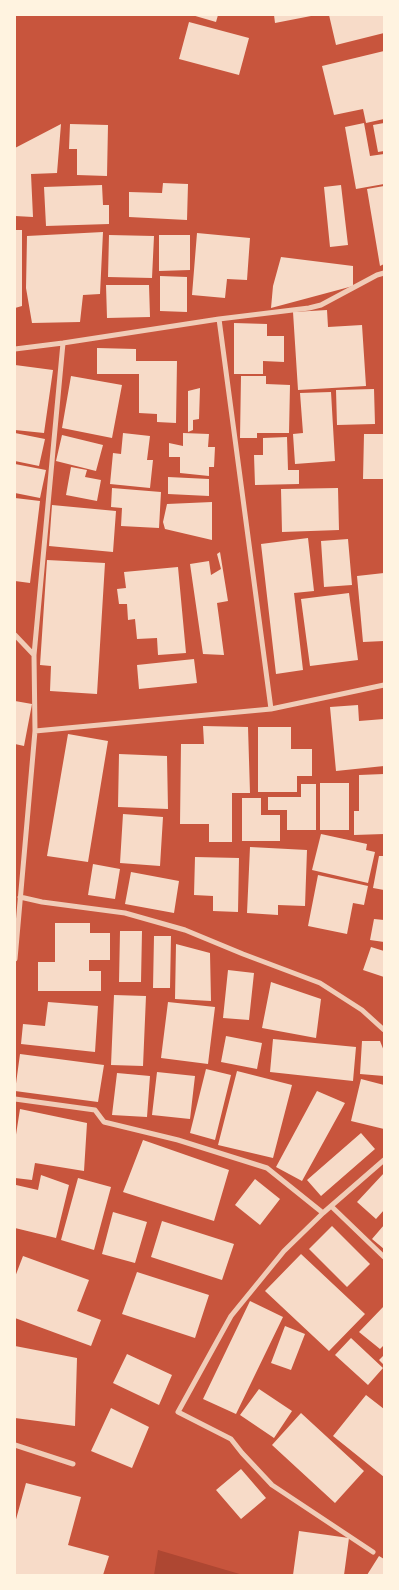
<!DOCTYPE html>
<style>
body{margin:0}
#map{position:relative;width:399px;height:1590px;overflow:hidden;background:#c8553d;font-family:"Times New Roman",serif}
canvas{display:block}
.frame{position:absolute;inset:0;border:16px solid #fff3e0;pointer-events:none}
</style>
<div id="map">
<canvas width="399" height="1590"></canvas>
<div class="frame"></div>
</div>
<script>
const ctx = document.querySelector('canvas').getContext('2d');
ctx.lineJoin = 'round';
function paint(path, color) { ctx.fillStyle = color; ctx.fill(path, 'evenodd'); }
const shape = rows => new Path2D(rows.map(r => 'M' + r).join(''));
function stroke(path, color, width, dash) { ctx.strokeStyle = color; ctx.lineWidth = width; ctx.lineCap = dash ? 'butt' : 'round'; ctx.setLineDash(dash || []); ctx.stroke(path); }
const green = shape([
 [158,1550,243,1575,154,1575]
]);
const building = shape([
 [192,15,218,15,216,22],
 [274,15,311,15,311,16,275,23],
 [329,15,384,15,384,33,336,45],
 [189,22,249,38,239,75,179,59],
 [384,51,384,119,366,123,363,109,334,115,322,66],
 [364,123,370,156,384,154,384,184,356,189,345,127],
 [384,123,384,151,378,152,373,125],
 [61,124,57,173,31,174,33,217,15,216,15,148],
 [70,124,108,125,107,176,77,175,77,149,69,149],
 [163,183,188,184,187,220,129,217,129,192,162,193],
 [102,185,103,205,109,205,109,224,46,226,44,187],
 [341,185,348,245,330,247,324,187],
 [384,186,384,264,380,266,367,189],
 [15,230,22,230,22,306,15,308],
 [103,232,100,294,83,295,80,322,32,323,26,288,27,236],
 [197,233,250,238,247,280,227,279,225,298,192,295],
 [109,235,154,236,152,278,108,277],
 [159,235,190,235,190,270,159,271],
 [281,257,353,266,353,286,271,308,273,286],
 [160,276,187,277,187,312,160,311],
 [106,285,149,285,150,317,107,318],
 [327,310,328,327,362,325,366,386,298,390,293,312],
 [234,323,267,324,267,336,284,336,284,362,263,361,263,374,234,374],
 [97,348,136,349,136,361,177,361,176,423,157,422,157,414,139,413,139,374,97,374],
 [15,365,53,370,44,433,15,430],
 [71,376,122,385,112,438,62,428],
 [241,376,266,376,266,384,290,385,289,433,257,433,257,438,240,438],
 [200,388,199,419,193,420,193,430,188,432,188,391],
 [374,389,375,424,337,425,336,390],
 [331,392,335,461,295,464,293,434,303,433,300,393],
 [15,433,45,439,39,466,15,461],
 [123,433,150,436,147,460,153,460,150,488,110,484,113,453,121,454],
 [183,433,209,434,208,447,215,447,214,467,209,467,209,476,180,473,180,457,169,457,169,443,183,446],
 [364,434,384,434,384,479,363,479],
 [62,435,103,445,96,471,56,461],
 [287,437,288,470,299,470,299,484,255,485,254,455,263,455,263,438],
 [15,464,46,470,40,498,15,493],
 [71,467,87,470,85,477,101,480,97,501,66,495],
 [168,477,209,479,209,496,168,494],
 [112,488,161,492,159,528,121,526,122,508,111,507],
 [338,488,339,530,282,532,281,489],
 [15,498,40,501,30,583,15,581],
 [212,502,212,540,165,529,163,522,167,504],
 [52,505,116,511,113,552,49,546],
 [308,538,314,591,294,593,303,670,276,674,261,544],
 [348,539,352,585,324,587,321,541],
 [220,552,228,601,217,603,224,655,203,654,190,564,209,561,211,575,221,569,217,554],
 [47,560,105,563,97,694,50,691,51,666,40,665],
 [178,567,186,653,158,655,157,638,137,639,135,619,128,620,127,604,119,604,117,589,126,588,124,572],
 [384,573,384,641,363,642,357,576],
 [349,593,358,660,310,666,301,599],
 [194,659,197,683,139,689,137,665],
 [15,701,32,704,24,746,15,744],
 [358,705,359,721,384,719,384,766,336,771,330,707],
 [203,726,248,727,250,793,232,793,232,842,209,842,209,824,180,824,181,744,204,744],
 [258,727,291,727,291,749,312,749,312,776,297,776,297,792,258,792],
 [68,734,108,741,88,862,47,856],
 [119,754,167,756,168,809,118,807],
 [384,774,384,834,354,835,354,811,359,811,359,775],
 [320,783,349,783,349,830,320,830],
 [301,784,316,784,316,830,287,830,287,810,268,810,268,797,301,797],
 [242,798,261,798,261,815,280,815,280,841,242,841],
 [123,814,163,817,160,866,120,863],
 [321,834,367,844,366,850,375,852,368,883,312,870],
 [250,847,307,850,305,906,278,905,278,915,247,913],
 [379,856,384,856,384,890,373,888],
 [195,857,239,858,238,912,213,911,213,896,194,895],
 [93,864,120,869,115,899,88,895],
 [131,872,179,881,174,913,125,904],
 [318,875,368,886,364,905,353,903,347,934,308,926],
 [374,919,384,920,384,942,370,940],
 [55,923,90,923,90,933,110,933,110,960,89,960,89,971,101,971,101,991,38,991,38,962,55,962],
 [120,931,142,931,141,982,119,982],
 [154,936,171,936,170,988,153,988],
 [176,944,210,953,211,1001,175,999],
 [371,947,384,951,384,977,363,970],
 [228,970,254,973,249,1020,223,1018],
 [271,982,321,999,316,1038,262,1028],
 [114,995,146,996,143,1066,111,1065],
 [48,1002,98,1006,95,1052,21,1044,23,1024,45,1026],
 [168,1002,215,1007,208,1064,161,1058],
 [226,1036,262,1043,257,1069,221,1062],
 [273,1039,356,1047,353,1081,270,1072],
 [362,1041,380,1041,384,1051,384,1076,360,1074],
 [20,1054,104,1065,98,1102,15,1091],
 [206,1069,231,1075,215,1140,190,1133],
 [237,1071,292,1085,273,1158,218,1145],
 [157,1072,195,1076,190,1119,152,1115],
 [117,1073,150,1076,147,1117,112,1115],
 [361,1079,384,1085,384,1129,351,1121],
 [317,1091,345,1103,302,1181,276,1167],
 [20,1109,87,1123,84,1171,35,1163,32,1180,15,1178,15,1141],
 [361,1133,375,1149,321,1196,307,1180],
 [143,1140,229,1170,214,1221,123,1192],
 [384,1173,384,1210,376,1219,357,1202],
 [41,1175,69,1185,56,1238,15,1228,16,1185,38,1190],
 [78,1178,111,1187,94,1250,61,1240],
 [255,1179,280,1199,260,1225,235,1205],
 [113,1212,147,1222,135,1263,102,1254],
 [162,1221,234,1244,222,1280,151,1257],
 [384,1225,384,1249,372,1239],
 [332,1226,370,1264,347,1287,309,1249],
 [301,1254,365,1314,329,1351,265,1291],
 [23,1256,89,1280,77,1311,101,1320,91,1346,15,1318,15,1277],
 [137,1272,209,1295,195,1338,122,1314],
 [250,1301,283,1317,236,1414,203,1399],
 [384,1306,384,1345,380,1349,359,1332],
 [285,1326,305,1334,291,1370,271,1363],
 [351,1338,383,1368,368,1385,335,1355],
 [15,1346,77,1358,75,1426,15,1418],
 [127,1354,172,1375,159,1405,113,1383],
 [384,1355,384,1365,379,1360],
 [259,1389,292,1411,274,1438,240,1415],
 [366,1395,384,1409,384,1477,333,1436],
 [111,1408,149,1427,132,1468,91,1451],
 [301,1413,364,1471,335,1503,272,1445],
 [241,1469,266,1498,241,1519,216,1490],
 [26,1483,81,1497,68,1545,109,1556,103,1575,15,1575,15,1523],
 [299,1531,349,1538,344,1575,293,1575],
 [379,1556,384,1559,384,1575,367,1575]
]);
const minor = shape([
 [219,319,271,709],
 [15,349,63,343,219,319,309,308,321,305,377,275,384,273],
 [15,635,34,655,35,731],
 [34,655,63,343],
 [20,897,42,902,125,913,185,930,243,954,320,983,362,1010,384,1030],
 [15,959,35,731,271,709,384,685],
 [15,1099,95,1110,104,1122,178,1140,267,1168,323,1213],
 [331,1206,384,1257],
 [15,1445,73,1464],
 [373,1552,272,1485,242,1453,231,1439,178,1412,231,1316,284,1251,323,1213,384,1160]
]);
paint(green, '#ae4732');
paint(building, '#f7dbc8');
stroke(minor, '#f1ccb7', 5);
</script>
